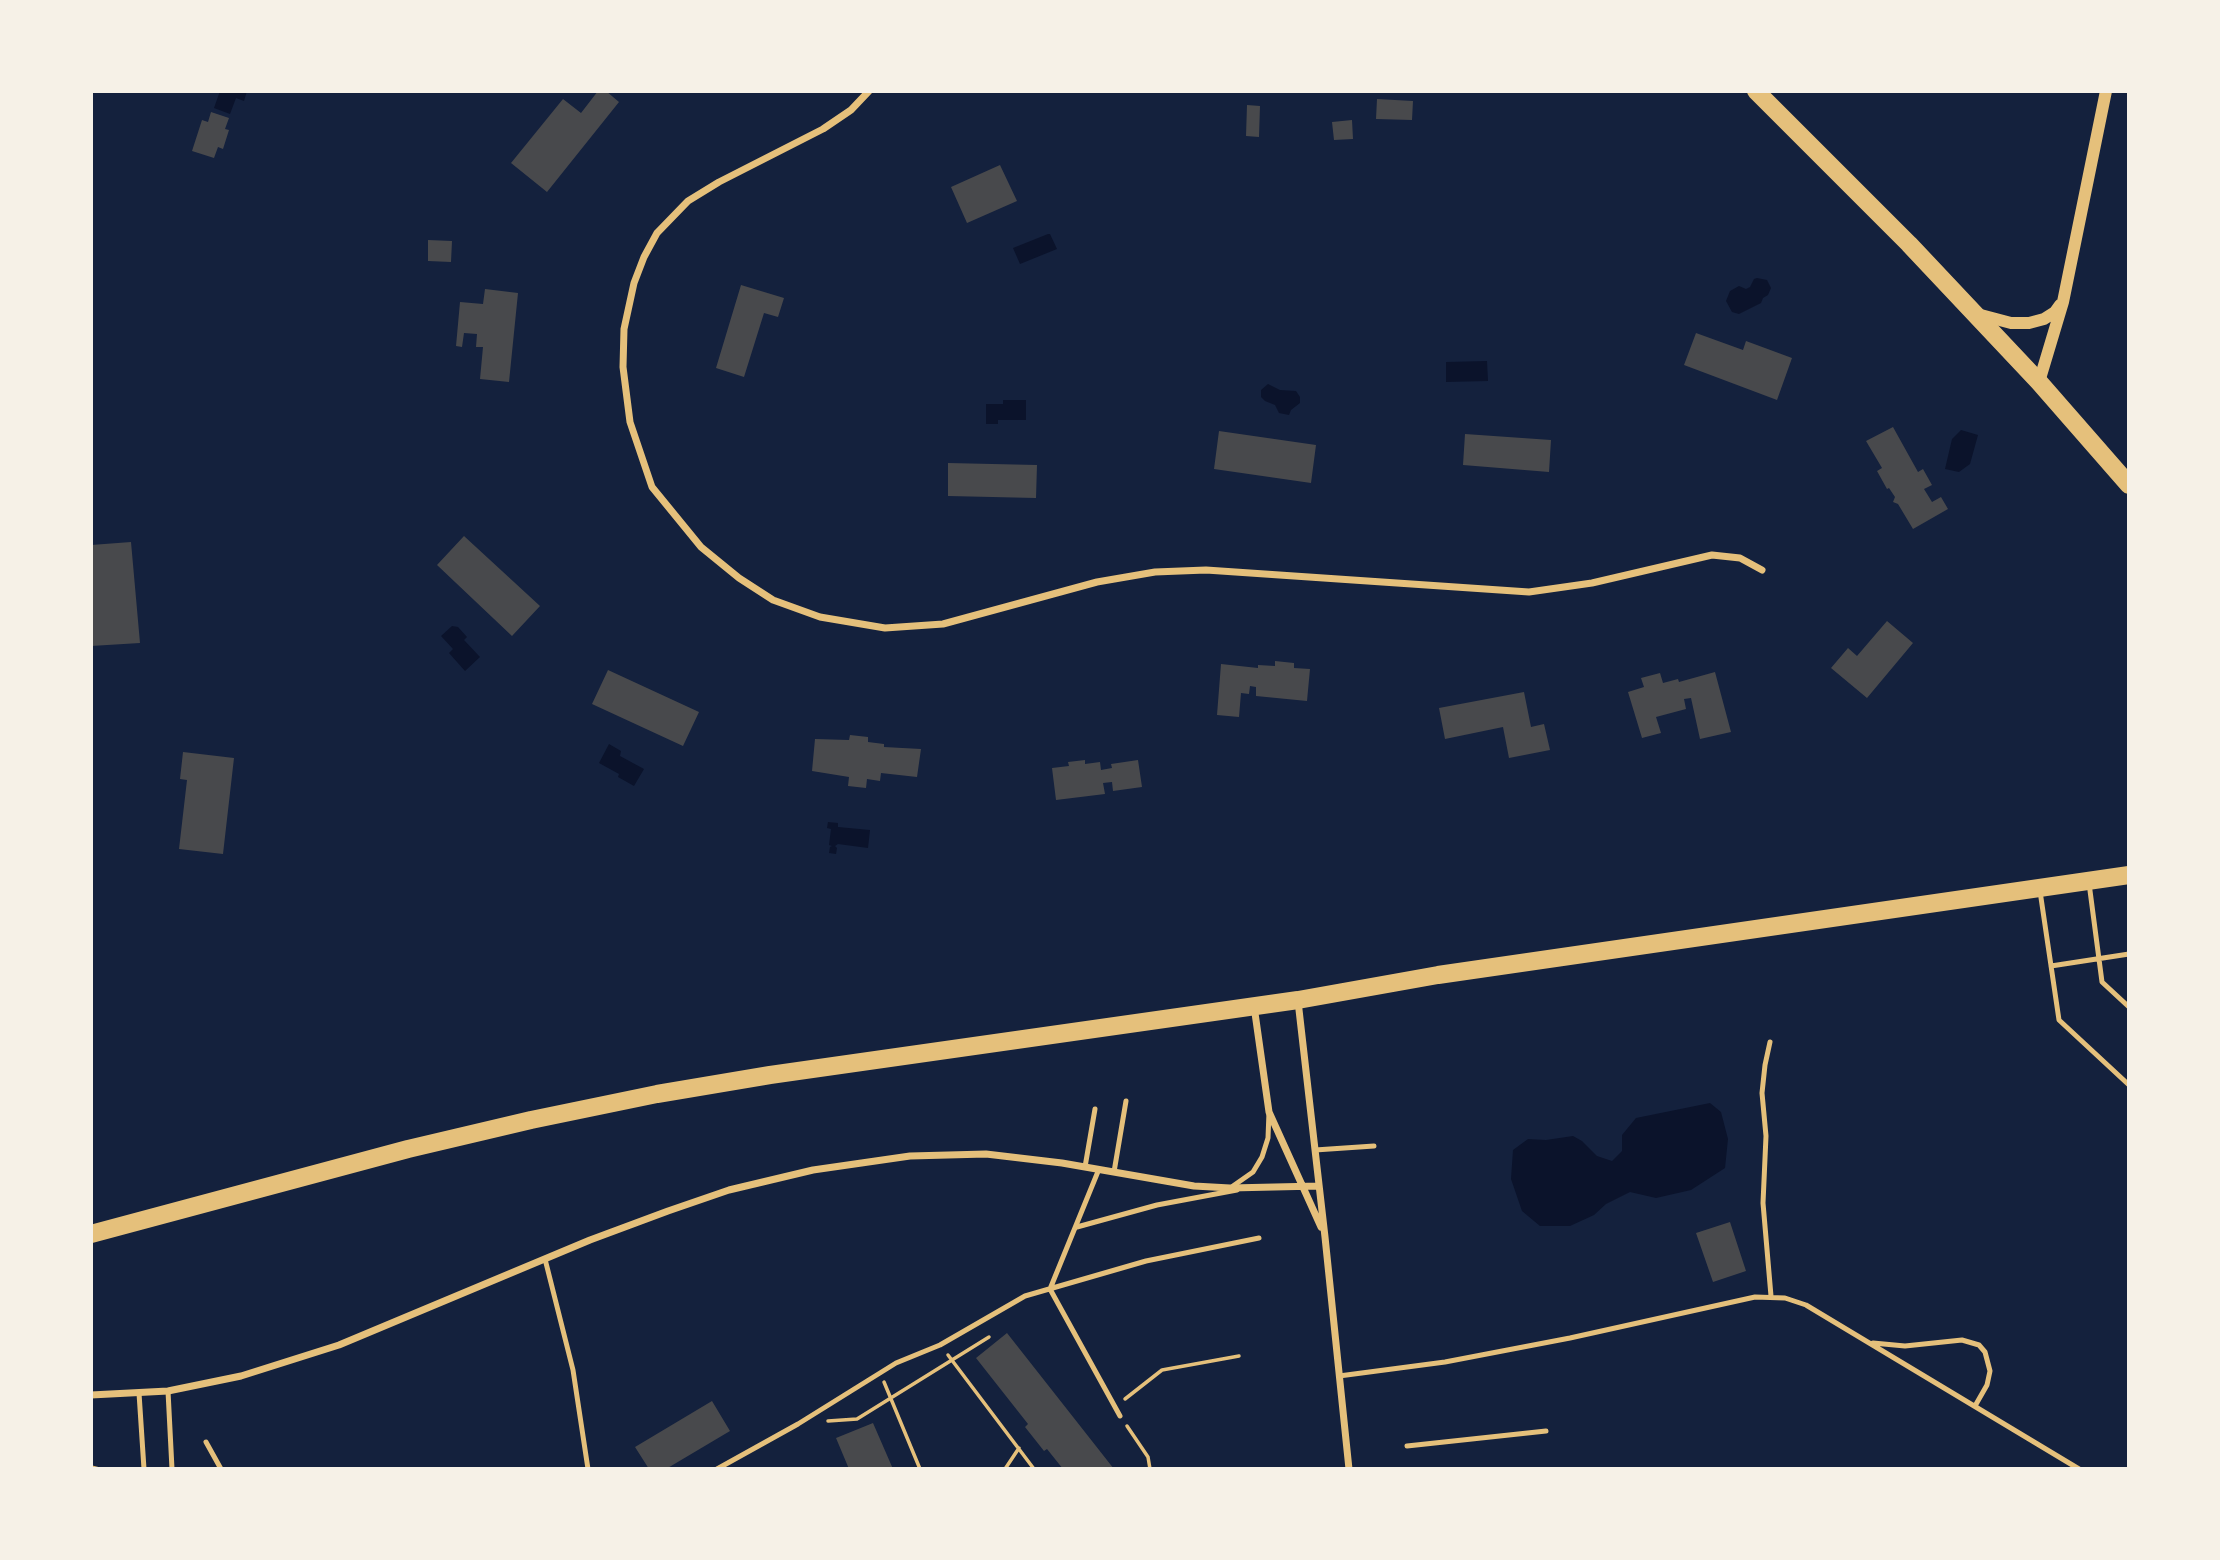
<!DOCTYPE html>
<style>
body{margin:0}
#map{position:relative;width:2220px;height:1560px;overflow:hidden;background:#14213d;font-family:Jost,sans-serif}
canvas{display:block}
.frame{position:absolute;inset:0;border:93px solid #f6f1e7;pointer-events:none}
</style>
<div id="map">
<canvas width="2220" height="1560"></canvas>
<div class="frame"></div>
</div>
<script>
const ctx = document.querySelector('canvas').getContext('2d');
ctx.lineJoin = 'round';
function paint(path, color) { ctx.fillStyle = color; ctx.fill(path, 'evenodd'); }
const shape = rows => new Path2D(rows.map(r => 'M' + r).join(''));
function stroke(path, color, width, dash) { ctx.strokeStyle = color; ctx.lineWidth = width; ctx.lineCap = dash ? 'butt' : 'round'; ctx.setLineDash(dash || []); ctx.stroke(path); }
const water = shape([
 [220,91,247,91,244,101,236,98,230,114,214,108],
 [1048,234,1050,234,1057,249,1020,264,1013,248],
 [1757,278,1767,280,1771,288,1768,295,1763,298,1761,303,1739,314,1732,312,1726,301,1730,291,1739,286,1746,289,1750,287,1754,279],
 [1487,361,1488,381,1446,382,1446,362],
 [1268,384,1280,390,1296,391,1300,397,1300,403,1291,410,1289,415,1279,413,1275,405,1265,401,1261,397,1261,390],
 [1003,400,1026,400,1026,420,998,420,998,424,986,424,986,404,1003,404],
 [1961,430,1978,435,1970,464,1959,472,1945,469,1952,439],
 [452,626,458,627,467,637,464,640,480,657,465,671,449,653,453,649,441,636],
 [609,744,621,751,620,756,644,769,634,786,618,777,619,774,599,763],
 [828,822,838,823,838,827,870,830,868,848,838,844,835,846,837,848,836,854,829,853,830,847,832,846,829,845,831,829,827,828],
 [1710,1103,1721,1112,1728,1139,1725,1168,1691,1190,1656,1198,1630,1192,1606,1204,1594,1215,1570,1226,1540,1226,1522,1211,1511,1179,1513,1150,1528,1139,1546,1140,1573,1136,1582,1141,1597,1156,1612,1161,1622,1151,1622,1135,1636,1118]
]);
const building = shape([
 [598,91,606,91,619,102,547,192,511,163,563,99,581,113],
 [1377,99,1413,101,1412,120,1376,119],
 [1247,105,1260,106,1259,137,1246,136],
 [211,112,229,118,225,129,229,130,223,149,218,147,214,158,192,151,202,120,208,122],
 [1352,120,1353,139,1334,140,1332,122],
 [1000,165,1017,201,967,223,951,187],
 [428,240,452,241,451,262,428,261],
 [741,285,784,298,778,317,764,313,744,377,716,368],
 [485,289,518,293,509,382,480,379,483,347,476,347,477,334,464,333,462,347,456,346,460,302,483,304],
 [1696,333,1743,350,1746,341,1792,358,1777,400,1684,365],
 [1893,427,1918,472,1923,469,1932,485,1924,489,1932,502,1941,497,1948,509,1913,529,1898,504,1893,502,1895,497,1889,488,1887,489,1877,471,1882,468,1866,441],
 [1219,431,1316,445,1311,483,1214,469],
 [1465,434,1551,440,1549,472,1463,465],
 [948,463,1037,465,1036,498,948,496],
 [464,536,540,606,512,636,437,565],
 [131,542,140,643,91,646,91,545],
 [1887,621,1913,643,1867,698,1831,668,1848,648,1857,656],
 [1275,661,1294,663,1294,668,1310,669,1307,701,1256,696,1256,687,1250,686,1249,694,1241,693,1239,717,1217,715,1221,664,1258,668,1258,665,1275,666],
 [608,670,699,712,683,746,592,704],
 [1715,672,1731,732,1700,739,1691,698,1684,699,1686,709,1656,717,1661,733,1642,738,1628,692,1644,687,1641,678,1660,673,1663,683,1678,679,1679,682],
 [1524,692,1531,727,1544,724,1550,750,1509,758,1503,727,1445,739,1439,708],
 [850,735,868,737,868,742,884,744,884,747,921,749,917,777,881,773,880,781,867,779,866,788,848,786,849,777,812,771,815,739,849,740],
 [183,752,234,758,223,854,179,849,187,780,180,779],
 [1085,760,1085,764,1100,762,1101,770,1112,768,1111,764,1138,760,1142,787,1113,791,1112,782,1103,783,1105,794,1056,800,1052,768,1069,766,1068,762],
 [1730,1222,1746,1271,1713,1282,1696,1233],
 [1007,1333,1114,1469,1063,1469,1047,1449,1044,1451,1025,1427,1028,1424,976,1358],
 [712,1401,730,1431,666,1469,649,1469,635,1447],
 [873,1423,893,1469,849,1469,836,1438]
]);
const path = shape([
 [948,1355,1034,1469],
 [884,1382,920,1469],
 [1125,1399,1162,1370,1239,1356],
 [828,1421,857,1419,989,1337],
 [1127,1426,1148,1457,1150,1469],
 [91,1467,99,1469],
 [1005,1469,1019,1448]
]);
const service = shape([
 [2089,883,2102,982,2129,1007],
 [2040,891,2059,1020,2129,1085],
 [2051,966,2129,954],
 [1770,1042,1765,1065,1762,1093,1766,1136,1763,1203,1771,1296],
 [1315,1150,1374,1146],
 [1085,1167,1095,1109],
 [1099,1169,1050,1289,1120,1416],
 [1114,1172,1126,1101],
 [1233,1186,1253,1172,1262,1157,1268,1138,1269,1112],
 [1077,1227,1157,1205,1237,1190],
 [545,1259,573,1370,588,1469],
 [1873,1343,1905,1346,1962,1340,1979,1345,1985,1352,1990,1371,1987,1385,1975,1406],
 [1339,1376,1445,1362,1570,1338,1755,1297,1785,1298,1806,1305,2079,1469],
 [168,1391,172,1469],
 [139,1393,144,1469],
 [206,1442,221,1469],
 [1407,1446,1546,1431],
 [717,1469,798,1424,896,1363,940,1345,1025,1296,1146,1261,1259,1238]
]);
const minor = shape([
 [869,91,851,110,823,129,719,182,688,201,657,233,644,257,634,283,624,329,623,367,630,422,652,487,701,547,739,578,773,600,820,617,885,628,943,624,1097,582,1155,572,1206,570,1529,592,1592,583,1712,555,1740,558,1762,570],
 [1298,1001,1325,1237,1349,1469],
 [1254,1006,1269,1112,1321,1227],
 [91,1395,168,1391,241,1376,339,1345,590,1240,668,1211,729,1190,813,1170,910,1156,986,1154,1062,1163,1194,1186,1230,1188,1319,1186]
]);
const tertiary = shape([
 [1977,314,2011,323,2029,323,2044,319,2055,312,2060,305],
 [2039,382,2063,302,2106,91]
]);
const primary = shape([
 [1756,91,1909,244,2039,382,2129,485],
 [91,1234,408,1149,531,1120,657,1094,770,1075,1298,1000,1438,975,2129,875]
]);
paint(water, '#0b132b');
paint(building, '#48494c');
stroke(path, '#e5c07b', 3.5);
stroke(service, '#e5c07b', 5);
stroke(minor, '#e5c07b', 7);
stroke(tertiary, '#e5c07b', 12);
stroke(primary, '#e5c07b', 18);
</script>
